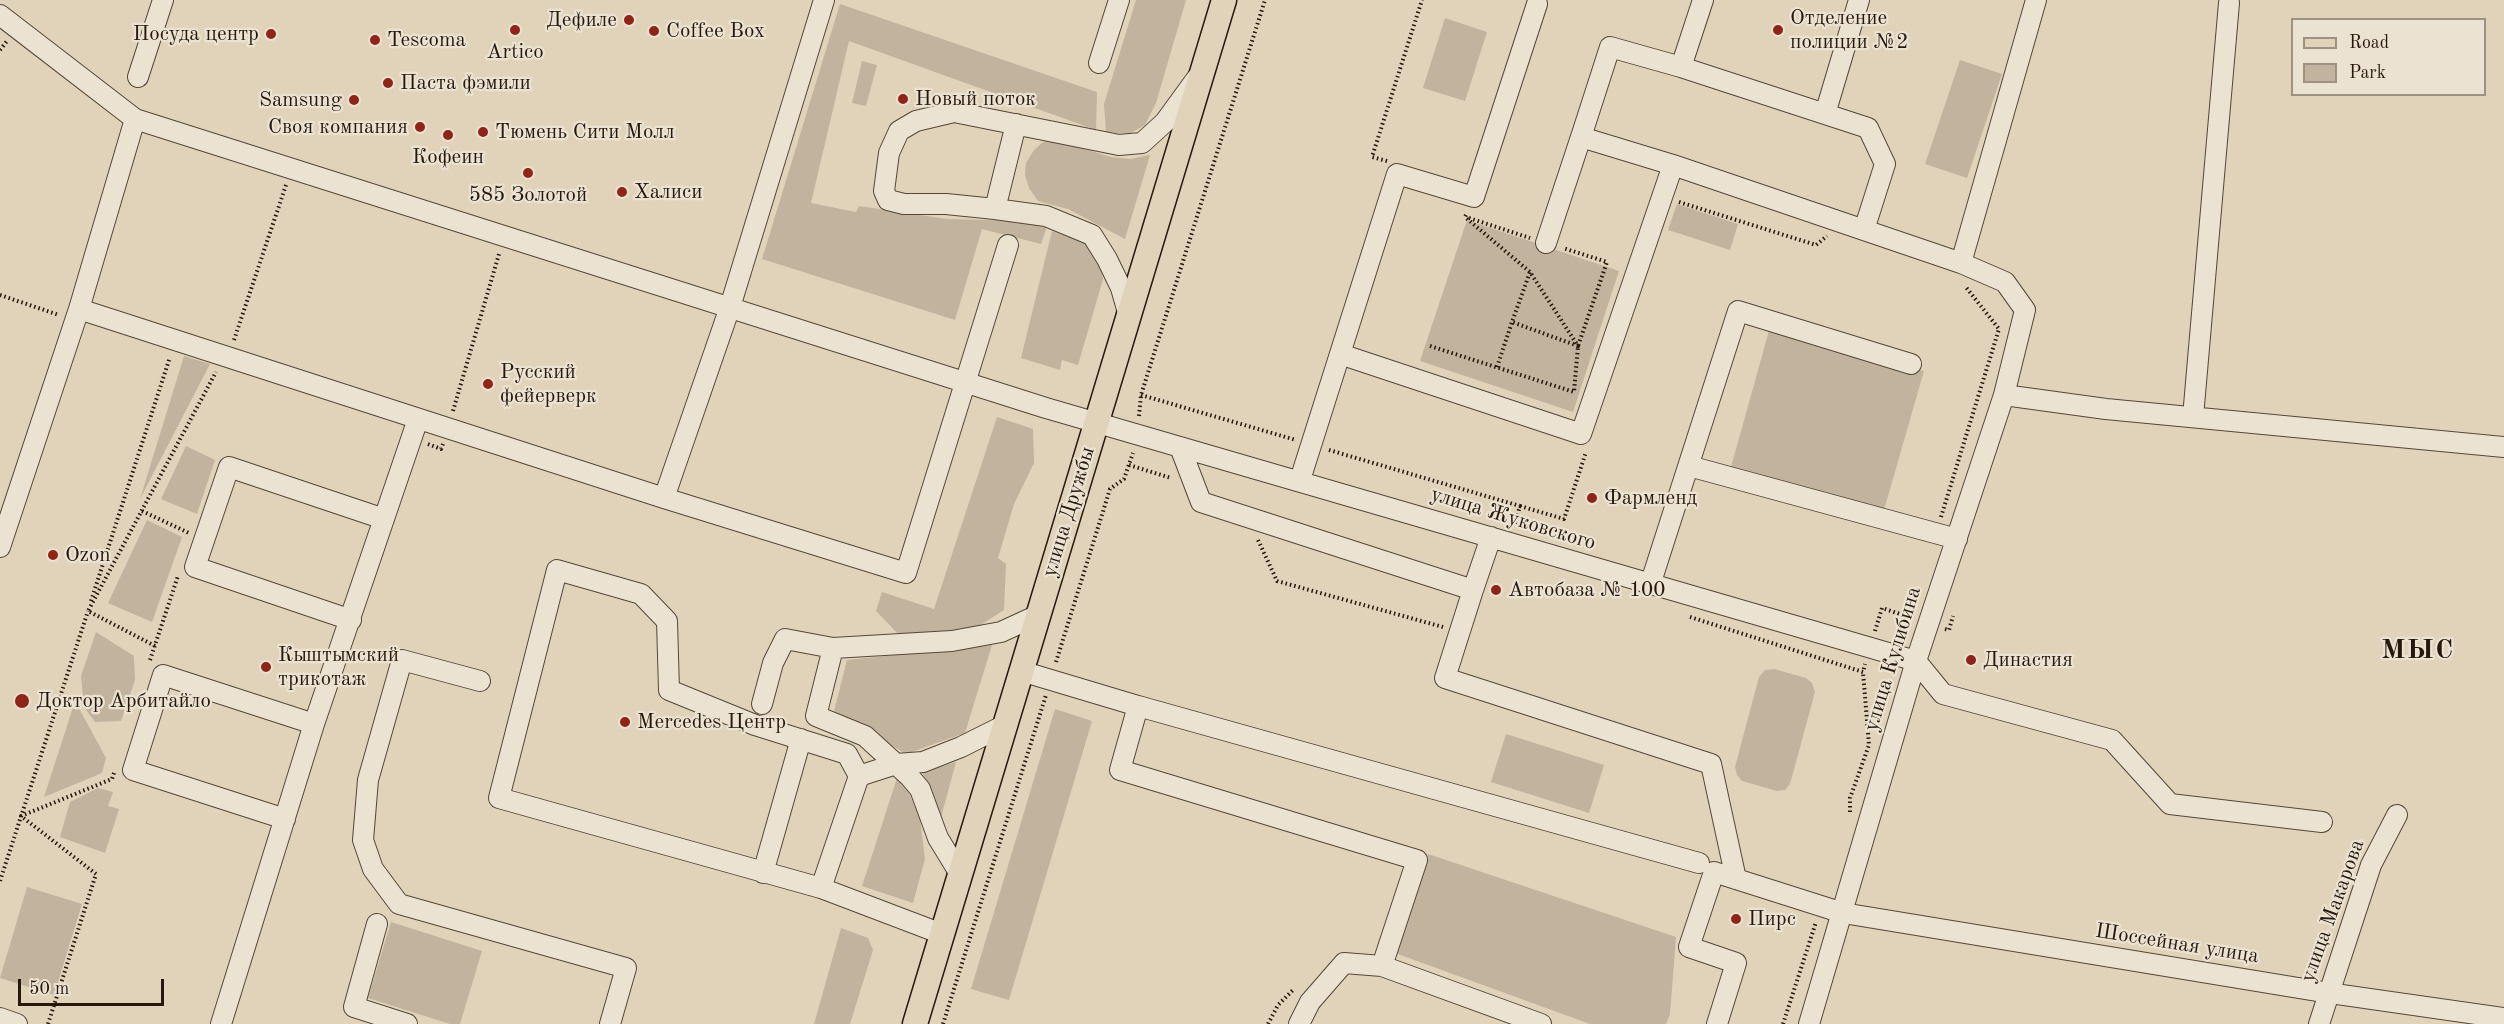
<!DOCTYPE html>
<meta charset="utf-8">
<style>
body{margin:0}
#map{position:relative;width:2504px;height:1024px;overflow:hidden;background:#e1d3ba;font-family:"Old Standard TT",serif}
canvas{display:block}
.legend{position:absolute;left:2291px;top:18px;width:195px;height:78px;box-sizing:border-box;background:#ece2d2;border:2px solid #9d9183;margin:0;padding:8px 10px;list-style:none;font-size:18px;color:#26180d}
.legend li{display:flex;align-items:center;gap:12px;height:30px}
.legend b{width:30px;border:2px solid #9d9183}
.scale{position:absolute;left:18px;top:979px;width:146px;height:27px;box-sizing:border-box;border:3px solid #26180d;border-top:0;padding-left:8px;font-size:18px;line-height:21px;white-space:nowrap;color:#26180d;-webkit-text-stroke:4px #ece2d2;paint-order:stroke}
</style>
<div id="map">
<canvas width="2504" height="1024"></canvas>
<ul class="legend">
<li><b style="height:8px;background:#e1d3ba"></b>Road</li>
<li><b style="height:16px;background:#c1b39d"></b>Park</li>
</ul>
<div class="scale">50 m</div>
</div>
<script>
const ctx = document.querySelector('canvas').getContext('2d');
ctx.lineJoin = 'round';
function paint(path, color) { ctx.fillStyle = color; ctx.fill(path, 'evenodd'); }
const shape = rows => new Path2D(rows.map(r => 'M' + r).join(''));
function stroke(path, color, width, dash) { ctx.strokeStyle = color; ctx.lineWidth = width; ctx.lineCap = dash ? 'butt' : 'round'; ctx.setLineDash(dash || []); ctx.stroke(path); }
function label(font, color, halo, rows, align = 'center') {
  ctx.font = font + ' "Old Standard TT",serif'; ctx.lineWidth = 4.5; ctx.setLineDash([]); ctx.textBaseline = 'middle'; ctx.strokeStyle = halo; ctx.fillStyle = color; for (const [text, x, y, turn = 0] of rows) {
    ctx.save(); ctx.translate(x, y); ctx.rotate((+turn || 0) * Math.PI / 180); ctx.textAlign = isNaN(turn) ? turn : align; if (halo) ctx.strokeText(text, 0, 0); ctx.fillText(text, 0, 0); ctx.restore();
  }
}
const green = shape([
 [1136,0,1186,0,1156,103,1145,125,1129,134,1106,132,1104,104],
 [840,4,1097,92,1096,130,849,41,811,203,856,212,859,206,947,219,1028,221,1047,226,1041,244,982,229,955,320,762,259],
 [1445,18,1487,32,1465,101,1423,88],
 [1960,60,2002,74,1967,178,1925,164],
 [862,61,877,65,866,106,852,103],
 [1052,139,1111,157,1130,159,1150,155,1125,239,1068,209,1038,201,1029,188,1025,175,1026,163,1034,150,1043,142],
 [1677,204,1738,224,1730,250,1668,230],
 [1467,220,1619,271,1573,412,1420,361],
 [1052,231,1087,243,1099,260,1103,279,1078,365,1062,360,1060,370,1021,358],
 [1770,327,1924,371,1884,510,1731,467],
 [184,356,210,364,140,499],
 [997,417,1033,429,1034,463,1014,504,998,558,1006,564,1004,610,970,632,900,636,876,611,882,592,934,609],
 [186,446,215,460,197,514,161,499],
 [147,520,182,537,152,622,108,603],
 [96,632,134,656,135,680,121,721,95,722,84,707,81,676],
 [992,645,965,733,906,754,834,711,847,660],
 [1774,669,1806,678,1812,683,1815,692,1790,784,1785,790,1777,791,1742,781,1737,775,1735,767,1759,677,1765,670],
 [75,701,106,758,102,773,44,797],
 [1055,709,1092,721,1009,1000,971,989],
 [1506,734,1604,765,1589,813,1491,782],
 [956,762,940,821,922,772],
 [897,778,908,790,920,819,925,859,913,903,862,886],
 [98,788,113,792,108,806,119,809,105,853,60,837,70,802],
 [1428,854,1676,937,1670,1014,1666,1024,1590,1024,1395,953],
 [27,887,82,904,54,995,0,978],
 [391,922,482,951,460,1024,450,1024,368,998],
 [841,928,868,938,873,950,850,1024,814,1024]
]);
const path = shape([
 [0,50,7,41],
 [1387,161,1372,157,1422,0],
 [1679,202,1816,245,1827,236],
 [1466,215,1465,217,1530,272,1578,346,1512,322,1530,272],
 [1469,218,1530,238],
 [0,295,59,315],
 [234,340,286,185],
 [1430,346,1574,392,1578,346,1607,262,1563,248],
 [1497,367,1512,322],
 [1141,395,1296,440],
 [453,411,499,254],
 [1139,416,1141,395,1265,0],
 [428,444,441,449,443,444],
 [1329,450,1520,506,1514,526],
 [1129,465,1171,478],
 [1520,506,1564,519,1586,452],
 [142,511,189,533],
 [1941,517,1999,329,1965,286],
 [1258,540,1277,581,1443,627],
 [91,601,170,357],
 [1690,617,1863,672,1865,664],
 [1945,629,1949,630,1953,616],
 [1875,631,1882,608,1912,618],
 [155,646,88,611,216,372],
 [150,660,178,576],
 [1056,662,1110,489,1124,479,1133,453],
 [1850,812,1850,798,1869,745,1863,672],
 [0,881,88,611],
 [48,1024,96,874,21,816,112,779,114,773],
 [943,1024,1046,695],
 [1268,1024,1278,1005,1293,990],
 [1783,1024,1816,922]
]);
const minor = shape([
 [0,15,135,119,1046,408,1916,661],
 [1099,63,1119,0],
 [1681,67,1703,0],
 [138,77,163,0],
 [1825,114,1859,0],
 [995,209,1016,124],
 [1546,243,1581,137],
 [1961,263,2036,0],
 [79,309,664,498,906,573,1008,245],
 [1129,316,1121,288,1107,259,1092,235,1046,216,995,209,946,204,904,204,888,200,884,191,889,153,899,131,916,121,954,112,1119,145,1142,143,1165,122,1197,78],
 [1340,354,1581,434,1673,165],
 [2004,395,2106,409,2504,447],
 [2193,417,2229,3],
 [1180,447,1201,502,1473,590,1491,537],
 [1689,466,1957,539],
 [1300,480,1397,174,1474,197,1537,4],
 [664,498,730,307,824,0],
 [0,547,79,309,135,119],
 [1650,585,1738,311,1911,364],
 [1473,590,1445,678,1711,764,1736,879],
 [351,620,195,567,229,467,384,519],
 [833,648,816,716,865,736,909,776,920,789,938,838,960,874],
 [1916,661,1943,694,2112,740,2170,804,2322,822],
 [1021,671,1138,706,1120,770,1417,860,1382,966],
 [480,681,402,660,368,780,363,840,373,869,399,904,626,968,610,1024],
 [762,704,773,663,785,639,833,648,952,641,1001,632,1038,615],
 [1138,706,1699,863],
 [859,776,896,764,923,762,961,747,1005,725],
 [285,819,133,770,163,675,314,724],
 [763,873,801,739],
 [821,888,859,776,847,754,755,725,669,690,667,621,641,594,557,570,499,798,821,888,942,934],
 [377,924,354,1007,407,1024],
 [0,1018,17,1024],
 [221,1024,314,724,418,419],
 [1299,1024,1310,1002,1344,963,1382,966,1541,1024],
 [1717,1024,1736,963,1689,947,1714,872,1843,913,2329,993,2504,1018],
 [1809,1024,1916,661,2004,395,2025,310,2005,282,1961,263,1864,230,1673,165,1581,137,1610,47,1681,67,1868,128,1885,164,1864,230],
 [2319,1024,2371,865,2397,815]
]);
const major = shape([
 [915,1024,1224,0]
]);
const markers = [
 [629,20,6,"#8f2418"],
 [515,30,6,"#8f2418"],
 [1778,30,6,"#8f2418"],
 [654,31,6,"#8f2418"],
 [271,34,6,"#8f2418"],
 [375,40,6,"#8f2418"],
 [388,83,6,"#8f2418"],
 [903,99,6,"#8f2418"],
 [354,100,6,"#8f2418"],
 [420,127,6,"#8f2418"],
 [483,132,6,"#8f2418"],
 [448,135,6,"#8f2418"],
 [528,173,6,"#8f2418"],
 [622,192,6,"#8f2418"],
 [488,384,6,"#8f2418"],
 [1592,498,6,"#8f2418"],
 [53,555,6,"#8f2418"],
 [1496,590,6,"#8f2418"],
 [1971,660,6,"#8f2418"],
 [266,667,6,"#8f2418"],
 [22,701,8,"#8f2418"],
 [625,722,6,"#8f2418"],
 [1736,919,6,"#8f2418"]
];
const poiNames = [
 ["Отделение",1790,18],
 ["полиции №2",1790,42],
 ["Дефиле",617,20,"right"],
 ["Coffee Box",666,31],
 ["Посуда центр",259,34,"right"],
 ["Tescoma",387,40],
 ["Artico",515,52,"center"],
 ["Паста фэмили",400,83],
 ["Новый поток",915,99],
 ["Samsung",342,100,"right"],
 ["Своя компания",408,127,"right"],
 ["Тюмень Сити Молл",495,132],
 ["Кофеин",448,157,"center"],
 ["Халиси",634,192],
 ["585 Золотой",528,195,"center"],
 ["Русский",500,372],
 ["фейерверк",500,396],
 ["Фармленд",1604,498],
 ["Ozon",65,555],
 ["Автобаза № 100",1508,590],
 ["Кыштымский",278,655],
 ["трикотаж",278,679],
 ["Династия",1983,660],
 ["Доктор Арбитайло",36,701],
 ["Mercedes Центр",637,722],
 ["Пирс",1748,919]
];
const streetNames = [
 ["улица Дружбы",1069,512,-73],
 ["улица Жуковского",1513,519,17],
 ["улица Кулибина",1893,659,-73],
 ["улица Макарова",2333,911,-70],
 ["Шоссейная улица",2177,944,9]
];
const districtNames = [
 ["МЫС",2418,651]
];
paint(green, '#c1b39d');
stroke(minor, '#554738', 22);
stroke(major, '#26180d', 27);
stroke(path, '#26180d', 4, [1.5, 3]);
stroke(minor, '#ece2d2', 20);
stroke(major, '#e1d3ba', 24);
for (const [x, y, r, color] of markers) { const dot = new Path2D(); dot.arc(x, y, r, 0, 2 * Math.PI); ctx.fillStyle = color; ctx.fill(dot); stroke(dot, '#ece2d2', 2); }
label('21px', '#26180d', '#ece2d2', poiNames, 'left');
label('21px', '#26180d', '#ece2d2', streetNames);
ctx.letterSpacing = '1.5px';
label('bold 27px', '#26180d', '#ece2d2', districtNames);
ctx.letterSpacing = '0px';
</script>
